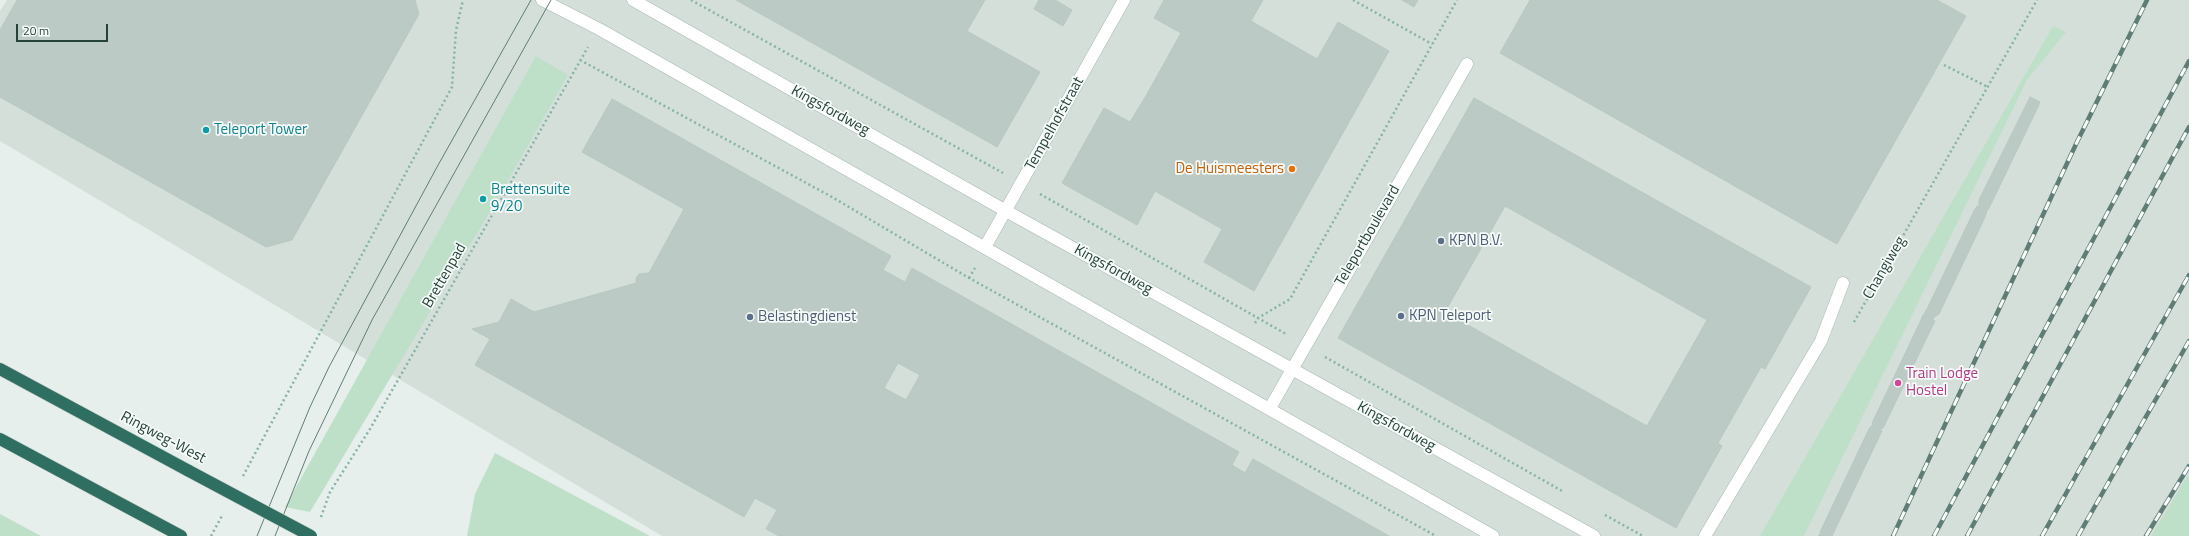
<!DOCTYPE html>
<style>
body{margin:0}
#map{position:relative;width:2189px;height:536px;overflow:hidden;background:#e6efeb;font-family:"Titillium Web",sans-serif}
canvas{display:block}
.scale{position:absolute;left:16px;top:24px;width:92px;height:18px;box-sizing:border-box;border:2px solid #24423a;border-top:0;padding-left:5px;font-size:12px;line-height:14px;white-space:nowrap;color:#24423a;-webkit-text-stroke:3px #f7fbf9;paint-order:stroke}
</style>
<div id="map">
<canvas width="2189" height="536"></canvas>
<div class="scale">20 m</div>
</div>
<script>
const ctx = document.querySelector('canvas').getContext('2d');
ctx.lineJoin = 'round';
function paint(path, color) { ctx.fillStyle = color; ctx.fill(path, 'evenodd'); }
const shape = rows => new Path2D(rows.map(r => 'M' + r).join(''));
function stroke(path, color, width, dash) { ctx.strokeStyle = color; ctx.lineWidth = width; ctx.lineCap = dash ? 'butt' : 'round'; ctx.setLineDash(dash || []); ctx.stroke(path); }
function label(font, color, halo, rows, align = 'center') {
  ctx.font = font + ' "Titillium Web",sans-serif'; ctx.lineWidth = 3.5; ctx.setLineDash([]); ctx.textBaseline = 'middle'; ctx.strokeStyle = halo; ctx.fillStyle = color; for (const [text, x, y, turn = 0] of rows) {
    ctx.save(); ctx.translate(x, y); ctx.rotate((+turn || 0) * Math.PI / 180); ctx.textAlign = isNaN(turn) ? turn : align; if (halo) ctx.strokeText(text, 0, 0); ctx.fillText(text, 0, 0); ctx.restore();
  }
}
const built = shape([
 [7,0,2189,0,2189,536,662,536,0,141,0,11]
]);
const green = shape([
 [2053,26,2066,32,2027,80,1804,536,1760,536],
 [536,56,568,75,494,205,310,512,285,507],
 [495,453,650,536,467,536,475,494],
 [2189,474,2189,536,2151,536],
 [0,514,41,536,0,536]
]);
const building = shape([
 [17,0,415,0,419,14,292,240,266,247,0,97,0,30,17,0],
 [736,0,985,0,967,31,1040,72,997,147,736,0],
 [1039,0,1055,0,1072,10,1063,26,1034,9,1039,0],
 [1164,0,1263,0,1251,21,1317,59,1338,22,1389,51,1254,291,1204,262,1222,229,1155,191,1137,225,1062,183,1104,108,1130,122,1147,94,1181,33,1154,18,1164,0],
 [1402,0,1418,0,1414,7,1402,0],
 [1530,0,1937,0,1966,16,1837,244,1500,53,1530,0],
 [2030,97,2040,102,2038,107,1990,206,1988,210,1985,210,1987,211,1985,217,1939,314,1932,319,1935,321,1933,325,1885,424,1883,428,1880,429,1882,431,1880,435,1832,536,1818,536,1820,534,1822,535,1820,533,1822,528,1869,429,1872,425,1875,425,1872,423,1874,419,1921,320,1923,315,1927,315,1924,314,1927,309,1974,211,1977,206,1979,207,1979,200,2030,97],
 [1474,98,1811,287,1765,369,1761,367,1718,443,1722,446,1676,528,1338,338,1474,98],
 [1505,206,1707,320,1647,426,1445,312,1505,206],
 [612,99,891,256,883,270,905,282,912,268,1239,452,1232,465,1245,473,1253,459,1389,536,779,536,766,529,777,510,755,498,744,517,475,365,490,339,472,329,499,322,511,299,534,312,636,283,636,278,639,274,649,273,684,209,582,152,612,99],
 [898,363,920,375,906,400,884,388,898,363]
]);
const path = shape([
 [691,0,1003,173],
 [1353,0,1432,44],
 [580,60,832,197,969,278,1436,536],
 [1944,65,1988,87],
 [1040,194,1286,334],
 [969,278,975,268],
 [1854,322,2037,0],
 [1255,323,1258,318,1290,299,1457,0],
 [1325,357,1564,492],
 [243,476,452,87,456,30,463,0],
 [1605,515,1643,536],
 [321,517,330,492,370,429,588,47],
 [211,536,223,514]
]);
const minor = shape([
 [985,247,1124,0],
 [1270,408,1467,64],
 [1705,536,1821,341,1843,283]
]);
const tertiary = shape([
 [542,0,599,29,1493,536],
 [633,0,1006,211,1594,536]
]);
const motorway = shape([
 [0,369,189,471],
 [0,439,181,536]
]);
const tram = shape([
 [257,536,310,407,329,367,437,167,531,0],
 [275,536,309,451,372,320,551,0]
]);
const rail = shape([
 [1893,536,2077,142,2147,0],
 [1934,536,2189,61],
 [1967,536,2189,127],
 [2042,536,2189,275],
 [2078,536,2189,341],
 [2146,536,2189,466]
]);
const motorwayBridge = shape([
 [189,471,311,536]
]);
const markers = [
 [206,130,4,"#0f9aa8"],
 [1292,169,4,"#e8710a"],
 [483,199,4,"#0f9aa8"],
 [1441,241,4,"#5c6f8a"],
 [1401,316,4,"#5c6f8a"],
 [750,317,4,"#5c6f8a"],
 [1898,383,4,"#d1479c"]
];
const streetNames = [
 ["Kingsfordweg",830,111,29],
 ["Tempelhofstraat",1055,124,-61],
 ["Teleportboulevard",1368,236,-60],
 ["Changiweg",1885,268,-60],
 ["Kingsfordweg",1113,270,29],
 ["Brettenpad",445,276,-60],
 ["Kingsfordweg",1396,427,29],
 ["Ringweg-West",163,438,28]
];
const cultureNames = [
 ["Teleport Tower",214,130],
 ["Brettensuite",491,190],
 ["9/20",491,207]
];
const foodNames = [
 ["De Huismeesters",1284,169]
];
const serviceNames = [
 ["KPN B.V.",1449,241],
 ["KPN Teleport",1409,316],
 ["Belastingdienst",758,317]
];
const hotelNames = [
 ["Train Lodge",1906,374],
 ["Hostel",1906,391]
];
paint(built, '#d4dfda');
paint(green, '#bfe0c8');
paint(building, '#bbcac4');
stroke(building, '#b8c9c2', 1);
stroke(minor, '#a8b8b2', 13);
stroke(tertiary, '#a8b8b2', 13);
stroke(motorway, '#c2cac8', 13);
stroke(path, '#86b3a5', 2.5, [2, 3]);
stroke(minor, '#fff', 12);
stroke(tertiary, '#fff', 12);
stroke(motorway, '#2f6f62', 12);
stroke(tram, '#5f7d75', 1);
stroke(rail, '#5f7d75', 4.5);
stroke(rail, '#f7fbf9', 3, [9]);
stroke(motorwayBridge, '#c2cac8', 13, []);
stroke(motorwayBridge, '#2f6f62', 12);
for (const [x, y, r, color] of markers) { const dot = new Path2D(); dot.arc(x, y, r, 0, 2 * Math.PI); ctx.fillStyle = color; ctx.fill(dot); stroke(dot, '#f7fbf9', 1.5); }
label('15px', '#24423a', '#f7fbf9', streetNames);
label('15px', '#0d838f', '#f7fbf9', cultureNames, 'left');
label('15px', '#c56008', '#f7fbf9', foodNames, 'right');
label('15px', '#4e5e75', '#f7fbf9', serviceNames, 'left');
label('15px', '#b23c85', '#f7fbf9', hotelNames, 'left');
</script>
